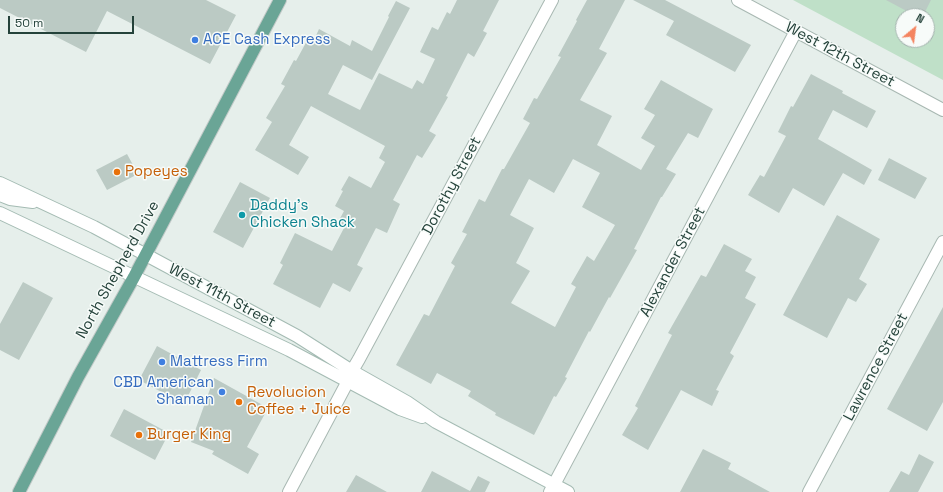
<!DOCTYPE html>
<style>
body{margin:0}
#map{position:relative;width:943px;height:492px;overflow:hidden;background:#e6efeb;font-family:"Space Grotesk",sans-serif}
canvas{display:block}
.north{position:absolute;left:895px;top:8px;width:40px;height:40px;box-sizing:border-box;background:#f7fbf9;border:1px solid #a3b1ad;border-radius:50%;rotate:29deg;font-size:11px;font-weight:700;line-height:16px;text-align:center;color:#24423a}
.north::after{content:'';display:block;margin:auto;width:14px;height:18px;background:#f4845f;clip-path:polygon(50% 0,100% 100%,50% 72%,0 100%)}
.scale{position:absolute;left:8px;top:16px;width:126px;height:18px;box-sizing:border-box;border:2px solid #24423a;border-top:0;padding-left:5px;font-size:12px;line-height:14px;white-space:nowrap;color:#24423a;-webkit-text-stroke:3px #f7fbf9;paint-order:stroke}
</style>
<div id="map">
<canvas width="943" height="492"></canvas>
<div class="north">N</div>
<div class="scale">50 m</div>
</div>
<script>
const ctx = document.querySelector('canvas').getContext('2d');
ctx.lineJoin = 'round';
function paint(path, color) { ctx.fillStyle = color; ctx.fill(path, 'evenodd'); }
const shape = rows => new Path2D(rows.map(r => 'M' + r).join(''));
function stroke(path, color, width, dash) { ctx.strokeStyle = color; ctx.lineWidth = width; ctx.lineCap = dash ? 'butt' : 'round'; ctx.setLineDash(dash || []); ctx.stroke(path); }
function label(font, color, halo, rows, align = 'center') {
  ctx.font = font + ' "Space Grotesk",sans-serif'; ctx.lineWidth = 3; ctx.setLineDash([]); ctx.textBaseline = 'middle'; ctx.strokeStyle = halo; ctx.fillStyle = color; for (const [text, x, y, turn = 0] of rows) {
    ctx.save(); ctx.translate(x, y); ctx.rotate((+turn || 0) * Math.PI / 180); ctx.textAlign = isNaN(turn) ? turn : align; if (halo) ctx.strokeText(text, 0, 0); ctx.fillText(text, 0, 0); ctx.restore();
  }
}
const green = shape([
 [793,0,943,0,943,80],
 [903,16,927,16,927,40,903,40]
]);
const building = shape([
 [0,0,206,0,236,15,210,64,107,11,86,52,0,8],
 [457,0,499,0,483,31,487,33,474,57,468,53,446,96,448,97,429,131,436,135,422,158,417,155,393,200,400,204,387,233,376,228,357,265,363,268,350,292,333,283,320,308,273,284,283,265,280,263,295,233,332,251,344,228,337,224,344,211,335,206,343,191,341,190,349,176,371,188,385,162,379,158,385,146,311,106,289,145,309,157,298,175,255,150,272,122,266,118,285,86,281,84,294,60,296,61,309,37,314,40,319,29,350,46,352,40,372,51,389,17,388,16,396,1,410,8,372,80,343,65,328,94,360,110,379,73,412,89,417,80,423,84,435,59,420,52,432,27,438,30,447,12,450,14],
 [587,0,625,0,599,49,607,53,580,100,612,116,597,145,641,170,655,146,641,138,655,115,644,109,661,80,713,109,698,138,688,133,666,169,676,174,662,197,661,197,634,249,637,250,610,298,609,297,590,332,589,331,565,377,567,378,556,397,554,396,534,435,495,415,496,413,468,396,471,391,437,373,431,384,396,365,424,314,429,316,455,266,451,263,467,234,462,232,479,199,485,202,502,169,504,169,530,123,523,119,534,98,537,99,561,57,558,56,577,21,576,20],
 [573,159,600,173,582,207,615,225,594,261,587,256,571,284,576,287,555,327,511,303,530,271,516,263,534,228,510,215,529,179,554,193],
 [633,0,665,0,751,45,735,72,666,35,674,21],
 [886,0,931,0,923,16,916,16],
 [811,74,843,91,842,93,876,111,867,128,833,110,818,139,872,170,864,185,843,173,824,206,793,188,779,213,748,195,760,175,764,177,786,136,778,132,791,106,793,107],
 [127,154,138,174,107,190,96,170],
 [889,158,927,178,915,199,878,180],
 [240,182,270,198,243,248,213,232],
 [837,215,880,239,859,279,867,284,856,302,848,298,827,338,783,315],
 [724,244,752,259,745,271,756,277,745,298,756,304,730,353,734,356,716,390,719,391,712,406,681,390,648,450,622,435,638,408,635,406,672,335,668,333,701,275,706,277],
 [23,282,53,298,19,360,0,350,0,324],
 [943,307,943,402,927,431,887,409],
 [157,346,201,370,184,404,139,380],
 [214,378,268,408,247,447,259,454,248,474,212,454,214,451,191,442],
 [124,409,169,433,155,460,110,436],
 [703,449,731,463,728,469,770,492,680,492],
 [919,454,934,462,918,492,889,492,901,471,909,475],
 [432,471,470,491,478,476,490,482,485,492,421,492],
 [356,475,387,492,346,492]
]);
const street = shape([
 [738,0,943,110],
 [352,371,359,359,552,0],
 [289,492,348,381],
 [550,492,796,31],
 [809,492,943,242]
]);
const secondary = shape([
 [0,183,94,227,297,336,352,371,407,402,436,422,568,492],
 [0,195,10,199,33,202],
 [0,213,289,350,400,409,422,417]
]);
const primary = shape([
 [19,492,78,377,134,277,280,0]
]);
const markers = [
 [195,40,4,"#3f7fe0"],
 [117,172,4,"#e8710a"],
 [242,215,4,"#0f9aa8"],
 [162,362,4,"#3f7fe0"],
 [222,392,4,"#3f7fe0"],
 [239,402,4,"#e8710a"],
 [139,435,4,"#e8710a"]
];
const shopNames = [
 ["ACE Cash Express",203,40],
 ["Mattress Firm",170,362],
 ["CBD American",214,383,"right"],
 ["Shaman",214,400,"right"]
];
const streetNames = [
 ["West 12th Street",840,55,28],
 ["Dorothy Street",452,186,-62],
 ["Alexander Street",673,262,-62],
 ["North Shepherd Drive",118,270,-61],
 ["West 11th Street",222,296,28],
 ["Lawrence Street",876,367,-62]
];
const foodNames = [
 ["Popeyes",125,172],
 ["Revolucion",247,393],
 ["Coffee + Juice",247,410],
 ["Burger King",147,435]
];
const cultureNames = [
 ["Daddy's",250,206],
 ["Chicken Shack",250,223]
];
paint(green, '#bfe0c8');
paint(building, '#bbcac4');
stroke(street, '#a8b8b2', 14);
stroke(secondary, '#a4bbb3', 14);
stroke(primary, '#c2cac8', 14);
stroke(street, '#fff', 12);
stroke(secondary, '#fff', 12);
stroke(primary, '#6aa596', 12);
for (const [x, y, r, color] of markers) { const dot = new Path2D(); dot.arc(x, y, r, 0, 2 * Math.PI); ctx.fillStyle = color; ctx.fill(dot); stroke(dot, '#f7fbf9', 1.5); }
label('15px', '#366cbe', '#f7fbf9', shopNames, 'left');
label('15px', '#24423a', '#f7fbf9', streetNames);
label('15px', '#c56008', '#f7fbf9', foodNames, 'left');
label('15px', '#0d838f', '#f7fbf9', cultureNames, 'left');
</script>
